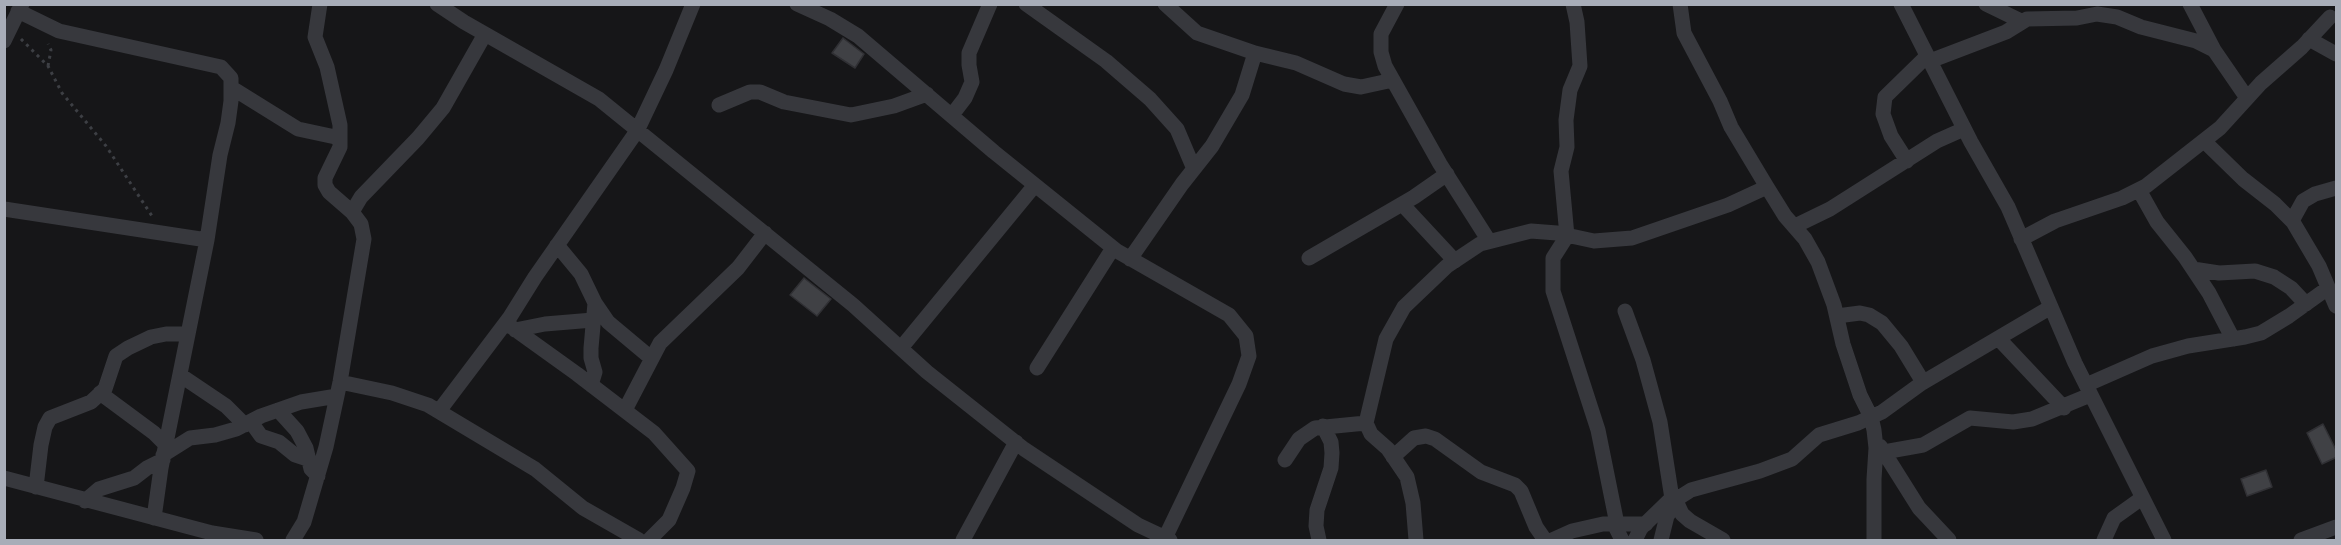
<!DOCTYPE html>
<style>
body{margin:0}
#map{position:relative;width:2341px;height:545px;overflow:hidden;background:#161618;font-family:Lato,sans-serif}
canvas{display:block}
.frame{position:absolute;inset:0;border:6px solid #a8adb8;pointer-events:none}
</style>
<div id="map">
<canvas width="2341" height="545"></canvas>
<div class="frame"></div>
</div>
<script>
const ctx = document.querySelector('canvas').getContext('2d');
ctx.lineJoin = 'round';
function paint(path, color) { ctx.fillStyle = color; ctx.fill(path, 'evenodd'); }
const shape = rows => new Path2D(rows.map(r => 'M' + r).join(''));
function stroke(path, color, width, dash) { ctx.strokeStyle = color; ctx.lineWidth = width; ctx.lineCap = dash ? 'butt' : 'round'; ctx.setLineDash(dash || []); ctx.stroke(path); }
const building = shape([
 [843,38,864,54,855,68,832,53,843,38],
 [804,278,831,299,817,316,790,295,804,278],
 [2323,424,2337,452,2337,457,2322,464,2307,433,2323,424],
 [2266,470,2272,487,2247,496,2241,479,2266,470]
]);
const path = shape([
 [21,39,48,66,62,93,106,146,152,216],
 [48,66,51,50,48,44]
]);
const street = shape([
 [437,4,464,22,599,99,853,305,927,372,1024,449,1138,525,1170,540],
 [797,4,830,19,858,36,994,152,1117,251,1229,315,1246,336,1249,356,1239,384,1165,538],
 [1026,4,1106,61,1150,99,1177,129,1194,169],
 [1165,4,1197,33,1255,53,1296,63,1344,84,1361,87,1393,80],
 [1397,4,1381,34,1381,52,1385,66,1440,164,1489,241],
 [1573,4,1577,22,1580,66,1570,90,1566,120,1567,147,1561,171,1567,236,1553,258,1553,291,1598,430,1617,524],
 [1680,4,1684,33,1720,101,1731,127,1767,187,1785,216,1805,239,1818,262,1834,305,1843,344,1860,395,1871,417,1874,430,1876,448,1874,479,1874,540],
 [1901,4,1971,142,2008,207,2075,363,2164,540],
 [1986,4,2021,21],
 [2190,4,2214,50,2247,98],
 [18,11,59,31,221,67,231,78,231,101,228,123,220,155,207,240,161,468,154,518],
 [2309,39,2336,54],
 [4,41,22,4],
 [1930,61,2006,32,2027,19,2077,18,2097,14,2117,17,2141,27,2196,41,2214,50],
 [232,88,298,129,340,138],
 [719,105,750,92,760,92,784,102,851,115,894,106,927,94],
 [952,115,965,98,972,82,969,65,969,53,990,4],
 [2204,141,2243,179,2275,204,2293,222,2319,266,2336,306],
 [1907,161,1891,136,1883,114,1885,97,1927,56],
 [2139,190,2157,222,2185,257,2209,293,2233,339],
 [1402,204,1455,261],
 [4,209,207,240],
 [352,212,361,197,418,138,443,108,485,34],
 [2292,221,2303,201,2315,194,2336,188],
 [1795,226,1830,209,1937,141,1964,129],
 [2021,239,2055,221,2122,198,2146,186,2220,128,2261,83,2302,47,2330,17],
 [557,245,581,274,595,303,608,322,651,358],
 [1309,258,1414,197,1447,174],
 [1130,259,1182,184,1212,146,1242,95,1255,53],
 [2193,269,2219,273,2255,271,2274,277,2291,288,2306,304],
 [1625,311,1643,360,1660,422,1673,505],
 [1837,316,1860,313,1869,315,1882,323,1901,346,1923,382],
 [506,323,577,374,654,433,688,471,683,488,669,520,649,540],
 [515,330,545,324,593,320],
 [1999,339,2064,408],
 [901,348,1035,185],
 [1037,368,1113,248],
 [180,375,226,406,245,425],
 [340,382,392,393,428,405,535,469,583,508,639,540],
 [591,385,595,372,591,358,591,348,595,303],
 [2086,385,2152,356,2188,346,2245,337,2261,333,2289,316,2328,288],
 [100,393,154,433,166,445],
 [278,410,297,431,306,448,311,469,318,476],
 [625,410,660,343,738,268,765,233],
 [439,411,510,317,535,277,637,131,666,70,693,4],
 [251,422,261,436,279,442,295,455,307,459],
 [1366,423,1371,434,1388,449,1407,477,1413,503,1416,540],
 [1880,446,1919,508,1949,540],
 [1884,452,1923,445,1970,418,2013,422,2032,419,2090,395],
 [163,455,190,438,215,435,236,429,261,416,301,402,337,396],
 [1393,457,1414,438,1426,436,1435,439,1481,472,1515,485,1521,491,1536,527,1545,540],
 [1285,460,1299,439,1315,428,1366,423,1386,339,1404,307,1447,266,1480,244,1531,231,1557,233,1594,241,1632,238,1728,205,1767,187],
 [4,478,212,533,256,540],
 [36,487,41,445,45,427,50,418,91,402,105,389,116,356,128,348,151,337,166,334,188,334],
 [85,501,99,489,134,478,147,468,163,460],
 [1676,501,1682,514,1690,521,1723,540],
 [1614,524,1622,540],
 [293,540,304,522,326,447,340,382,364,239,361,224,352,212,329,192,325,185,325,178,340,147,340,125,327,67,315,37,320,4],
 [963,540,1016,442],
 [1319,540,1316,526,1317,510,1331,468,1332,453,1331,442,1323,426],
 [1552,540,1572,531,1603,524,1646,524],
 [1635,540,1641,528,1672,498],
 [1661,540,1667,516,1680,497,1691,490,1760,471,1792,459,1819,435,1858,423,1882,412,1922,383,2051,307],
 [2104,540,2114,518,2142,498],
 [2301,540,2336,527]
]);
paint(building, '#404145');
stroke(building, '#303034', 1.5);
stroke(path, '#3d3f44', 3, [3, 4.5]);
stroke(street, '#37383d', 15);
</script>
